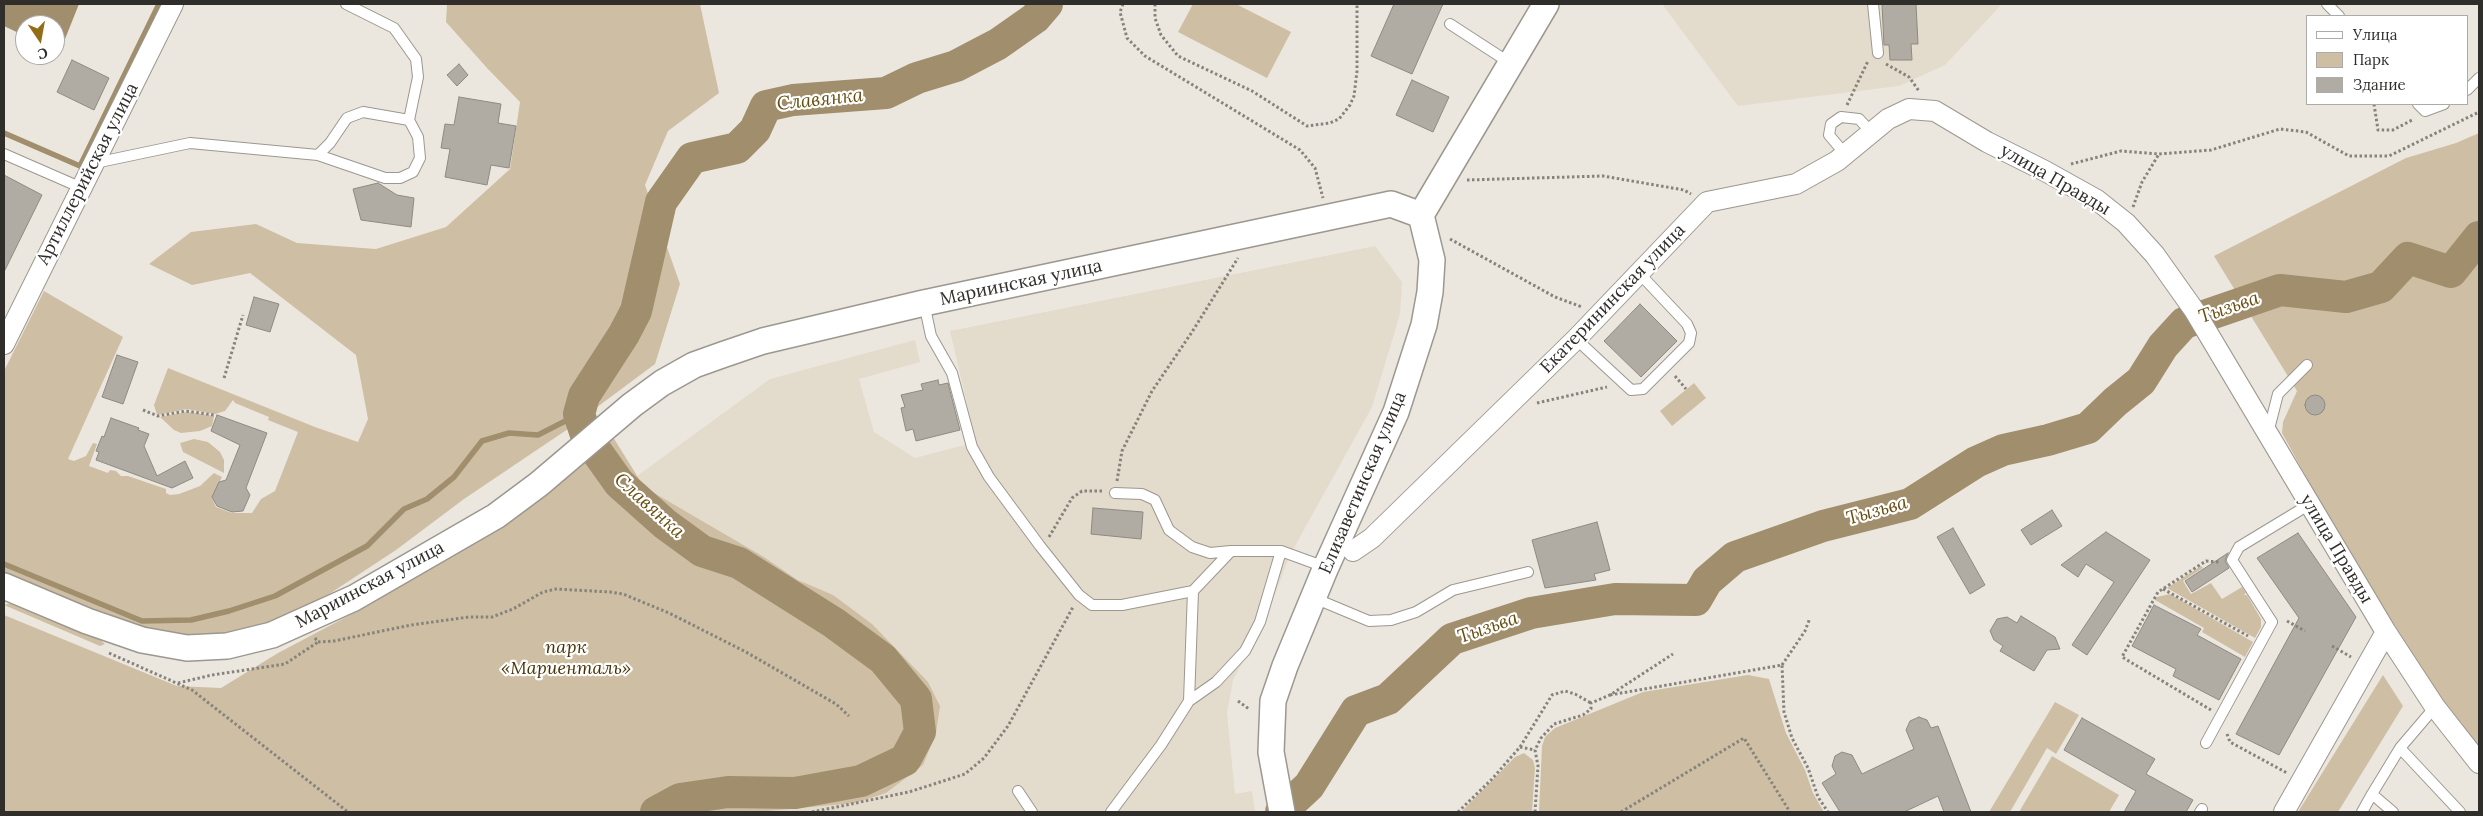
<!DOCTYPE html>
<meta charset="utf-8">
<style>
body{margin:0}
#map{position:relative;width:2483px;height:816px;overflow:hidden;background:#ece7de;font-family:Lora,serif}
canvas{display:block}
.frame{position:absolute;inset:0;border:5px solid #302e2b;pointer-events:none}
.legend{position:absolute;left:2306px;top:15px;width:162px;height:90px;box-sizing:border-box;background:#fff;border:1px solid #acabaa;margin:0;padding:6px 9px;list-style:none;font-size:15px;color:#302e2b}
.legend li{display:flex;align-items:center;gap:10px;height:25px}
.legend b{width:25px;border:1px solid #acabaa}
.north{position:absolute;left:15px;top:15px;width:50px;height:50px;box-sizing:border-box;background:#fff;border:1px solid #acabaa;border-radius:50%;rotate:168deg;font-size:14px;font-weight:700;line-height:20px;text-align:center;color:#302e2b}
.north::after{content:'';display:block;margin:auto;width:18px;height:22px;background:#936e16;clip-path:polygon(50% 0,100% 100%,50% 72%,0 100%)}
</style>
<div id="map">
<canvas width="2483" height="816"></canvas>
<div class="frame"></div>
<ul class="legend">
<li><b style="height:6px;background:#fff"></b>Улица</li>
<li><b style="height:14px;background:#cebfa4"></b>Парк</li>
<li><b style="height:14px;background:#b1aca3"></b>Здание</li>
</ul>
<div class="north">С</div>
</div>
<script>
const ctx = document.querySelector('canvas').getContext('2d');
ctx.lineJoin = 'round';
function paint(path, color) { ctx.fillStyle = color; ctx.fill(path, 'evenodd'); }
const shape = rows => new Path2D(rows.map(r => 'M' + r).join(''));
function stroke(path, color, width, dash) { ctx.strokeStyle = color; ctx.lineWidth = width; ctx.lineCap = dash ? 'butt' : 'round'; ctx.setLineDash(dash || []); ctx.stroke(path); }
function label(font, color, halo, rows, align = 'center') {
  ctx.font = font + ' Lora,serif'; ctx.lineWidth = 4.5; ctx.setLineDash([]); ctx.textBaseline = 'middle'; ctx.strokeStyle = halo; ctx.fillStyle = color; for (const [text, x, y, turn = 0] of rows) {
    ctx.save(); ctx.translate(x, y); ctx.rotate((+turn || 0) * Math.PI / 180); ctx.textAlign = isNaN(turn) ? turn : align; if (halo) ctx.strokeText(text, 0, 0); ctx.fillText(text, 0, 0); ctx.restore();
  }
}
const built = shape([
 [1662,4,2002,4,1945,65,1899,86,1738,106],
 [1375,246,1402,282,1400,314,1372,407,1290,555,1264,623,1233,680,1227,713,1235,794,1252,791,1255,812,724,812,757,812,855,803,886,793,923,765,807,585,764,557,644,487,637,476,770,379,915,340,920,362,859,379,874,432,915,458,976,442,950,331]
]);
const green = shape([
 [447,4,700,4,719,93,668,131,645,185,680,284,655,364,565,431,464,499,396,550,317,602,251,631,216,637,169,636,139,629,4,574,4,371,44,291,123,337,68,459,74,461,86,456,93,443,97,444,89,466,108,473,110,470,116,471,121,476,128,476,166,489,166,493,170,495,179,494,200,486,214,473,222,477,212,498,216,507,232,513,252,513,261,499,275,491,298,432,268,420,269,417,235,403,233,400,225,411,215,414,187,409,157,415,154,405,168,368,315,427,358,442,368,419,356,355,250,273,192,285,149,264,191,232,256,224,297,243,376,249,446,227,510,169,520,102,487,68,446,22],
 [1193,4,1236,4,1291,32,1267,78,1178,32],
 [2479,133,2479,748,2441,702,2323,508,2282,433,2283,422,2297,391,2214,256,2406,158,2456,143],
 [1694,383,1706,398,1672,426,1660,411],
 [187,412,214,416,212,426,200,431,181,433,174,430,160,417],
 [613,437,644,487,764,557,798,580,833,595,872,624,928,682,940,706,936,733,923,765,886,793,855,803,757,812,4,812,4,615,177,686,221,688,278,653,367,606,498,525,540,491,585,461],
 [194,439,208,442,220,452,224,460,224,473,183,452,180,443],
 [2201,566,2203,568,2183,581,2191,594,2211,583,2222,599,2242,587,2246,593,2244,595,2247,595,2261,619,2261,627,2255,638,2167,588],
 [2170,594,2253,642,2245,657,2202,632,2204,628,2155,600,2157,597],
 [14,602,97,637,105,644,100,646,4,605],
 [1748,675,1769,679,1786,733,1805,770,1813,793,1824,812,1539,812,1542,746,1545,737,1555,728,1643,692],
 [2383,675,2403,706,2338,812,2298,812],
 [2055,702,2079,715,2056,754,2047,748,2010,812,1989,812],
 [1524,753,1533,760,1535,768,1532,812,1461,812,1515,757],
 [2052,756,2119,795,2109,812,2019,812]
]);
const water = shape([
 [4,4,79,4,63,44,55,46,55,25,25,25,25,36,4,26]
]);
const stream = shape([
 [4,133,80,166,159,4],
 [4,564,142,621,191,620,229,611,275,596,367,546,404,509,427,499,454,477,482,441,509,433,538,435,579,414]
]);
const river = shape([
 [656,812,680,799,728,792,795,793,861,781,905,760,920,732,916,699,883,659,834,623,739,563,702,551,665,524,619,483,587,438,579,414,584,396,624,334,636,311,661,202,692,158,737,148,755,130,766,106,793,100,886,93,917,78,956,66,998,44,1035,18,1047,4],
 [1281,812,1309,786,1356,711,1388,699,1452,639,1531,613,1615,599,1696,600,1707,581,1735,557,1823,526,1910,504,1976,462,2003,450,2048,440,2088,428,2115,402,2141,381,2163,346,2184,323,2280,290,2346,297,2381,287,2408,258,2451,272,2479,237]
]);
const building = shape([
 [1394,4,1443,4,1412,74,1371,56,1394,4],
 [1882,4,1916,4,1918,44,1911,44,1912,60,1890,60,1889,45,1884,45,1882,4],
 [72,60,109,78,94,110,57,92,72,60],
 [459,64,468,75,457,86,447,75,459,64],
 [1412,80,1449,97,1433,132,1396,115,1412,80],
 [459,97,501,104,498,123,516,126,509,168,491,165,487,185,445,177,450,149,441,148,445,124,454,125,459,97],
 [4,175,42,195,4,272,4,175],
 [378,183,397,195,414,198,411,227,361,220,353,189,378,183],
 [254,297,279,304,270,332,246,325,254,297],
 [1640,304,1677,341,1641,377,1604,341,1640,304],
 [117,355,138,362,123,404,102,397,117,355],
 [938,380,939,385,948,383,960,430,916,441,913,429,906,431,901,408,905,407,901,395,923,390,921,384,938,380],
 '2305 405a10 10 0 1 1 20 0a10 10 0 1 1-20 0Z',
 [217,415,267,433,246,488,250,495,243,511,232,512,217,506,212,497,219,482,226,480,240,445,211,431,217,415],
 [111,418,139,428,138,430,149,434,144,446,157,476,185,461,193,478,172,488,96,460,99,452,96,451,102,436,104,437,111,418],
 [1093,508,1143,512,1141,539,1091,534,1093,508],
 [2052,510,2062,526,2031,545,2021,530,2052,510],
 [1597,522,1610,570,1594,574,1596,580,1545,588,1532,540,1597,522],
 [1953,528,1985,585,1970,594,1937,537,1953,528],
 [2106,532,2150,560,2087,655,2072,645,2114,582,2086,564,2078,577,2061,565,2106,532],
 [2298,533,2356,617,2279,755,2236,734,2299,618,2257,558,2298,533],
 [2228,553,2225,561,2229,568,2192,592,2185,581,2228,553],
 [2154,605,2201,629,2197,635,2241,659,2219,700,2173,676,2176,669,2132,646,2154,605],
 [2021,616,2055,637,2060,649,2047,650,2034,671,2000,651,2003,646,1994,640,1990,631,1997,619,2007,617,2017,623,2021,616],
 [1919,717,1927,720,1931,728,1938,726,1971,812,1944,812,1938,796,1904,812,1840,812,1822,783,1836,774,1832,766,1835,756,1842,752,1852,755,1862,774,1914,749,1906,730,1910,721,1919,717],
 [2082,718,2155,759,2146,774,2193,800,2186,812,2124,812,2136,791,2064,750,2082,718]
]);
const path = shape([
 [1123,4,1120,12,1127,38,1145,56,1300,150,1315,168,1323,198],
 [1155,4,1155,18,1161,35,1178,56,1252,91,1307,126,1330,123,1339,119,1350,105,1354,96,1357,71,1357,4],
 [1886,64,1909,77,1919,91],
 [2374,104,2378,130,2393,130,2414,119],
 [1847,105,1868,61],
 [2071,164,2121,151,2159,154,2211,150,2280,129,2306,132,2349,156,2389,156,2479,112],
 [1467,180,1603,176,1684,190,1691,194],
 [2133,207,2142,182,2159,154],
 [1450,239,1555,297,1582,307],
 [1675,376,1686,389],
 [224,378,243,315],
 [1537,403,1607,387],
 [143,410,158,416,186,411,214,415],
 [1117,481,1122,451,1152,391,1192,332,1238,258],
 [1049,537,1072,498,1082,491,1103,491],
 [2163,589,2248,636],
 [2287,621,2305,631],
 [315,638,318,642,334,641,411,625,469,617,492,617,513,609,543,592,556,589,610,592,623,594,669,613,746,652,836,704,849,716],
 [2332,646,2351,657],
 [109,653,192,690,348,812],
 [1782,665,1805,631,1810,618],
 [178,683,212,675,285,664,318,642],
 [1610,695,1782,665,1784,712,1792,738,1808,768,1818,797,1828,812],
 [1238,701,1249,709],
 [2211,710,2122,657,2158,592,2206,561,2219,562],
 [2227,734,2230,742,2287,773],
 [1520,747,1535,750],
 [812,812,909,792,965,774,984,758,1008,726,1073,607],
 [1458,812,1492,779,1520,747,1552,695,1565,691,1575,694,1591,703],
 [1535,812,1538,766,1535,750,1541,738,1554,724,1583,715,1591,709,1591,703,1610,695,1673,654],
 [1621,812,1744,738,1790,812]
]);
const service = shape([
 [1873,4,1878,53],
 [2327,4,2339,16],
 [1450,24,1510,63],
 [2467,90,2479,78],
 [2418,104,2425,111,2444,104],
 [4,154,82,188],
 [1845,154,1829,135,1831,124,1841,117,1859,119,1871,132],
 [318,155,330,143,347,118,363,112,409,120],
 [95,163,190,143,318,155,385,178,400,178,413,172,420,158,418,137,409,120,418,77,416,59,394,28,346,4],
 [924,303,931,336,952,373,972,447,989,477,1040,546,1079,595,1092,605,1122,605,1193,591],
 [1576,339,1631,390,1643,389,1689,343,1691,333,1687,324,1639,273],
 [2268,433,2278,394,2307,365],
 [1115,493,1142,494,1155,500,1169,530,1192,547,1210,553,1231,551],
 [1314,598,1369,621,1391,620,1416,612,1453,590,1528,572],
 [1189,701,1216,682,1245,651,1260,622,1281,551],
 [2435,707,2400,748,2460,812],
 [2206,743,2272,622,2232,560,2239,547,2310,504],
 [1018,791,1032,812],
 [1111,812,1161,745,1189,701,1193,591,1231,551,1281,551,1325,567],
 [2200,812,2202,809],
 [2362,812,2372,794],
 [2393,812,2372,794,2400,748]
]);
const minor = shape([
 [4,344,173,4],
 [1353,551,1372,538,1576,339,1707,202,1796,184,1837,161,1888,119,1909,109,1935,111,1987,142,2045,171,2097,200,2126,223,2155,255,2194,310,2386,632,2435,707,2479,763],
 [2284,812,2386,632]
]);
const tertiary = shape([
 [4,586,87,621,142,640,187,648,227,646,272,635,354,598,496,516,539,484,632,405,662,383,694,365,722,355,763,341,924,303,1391,204,1421,215],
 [1282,812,1271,752,1273,701,1285,666,1326,567,1396,412,1424,325,1430,292,1432,260,1421,215,1546,4]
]);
const streetNames = [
 ["Артиллерийская улица",88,174,-63],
 ["улица Правды",2055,180,30],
 ["Мариинская улица",1021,283,-12],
 ["Екатерининская улица",1613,299,-46],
 ["Елизаветинская улица",1363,483,-67],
 ["улица Правды",2336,549,59],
 ["Мариинская улица",370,585,-28]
];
const parkNames = [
 ["парк",566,648],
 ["«Мариенталь»",566,669]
];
const waterNames = [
 ["Славянка",820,100,-6],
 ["Тызьва",2229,308,-19],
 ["Славянка",649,506,42],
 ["Тызьва",1877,511,-16],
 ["Тызьва",1488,628,-19]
];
paint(built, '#e3dbcb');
paint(green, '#cebfa4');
paint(water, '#a08e6c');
stroke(stream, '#a08e6c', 5.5);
stroke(river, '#a08e6c', 32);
paint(building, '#b1aca3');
stroke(building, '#8e8a81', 1);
stroke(service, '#9c978f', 12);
stroke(minor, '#9c978f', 22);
stroke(tertiary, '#9c978f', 28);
stroke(path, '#86837d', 3, [2.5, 2.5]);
stroke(service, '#fff', 10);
stroke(minor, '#fff', 20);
stroke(tertiary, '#fff', 25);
label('18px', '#302e2b', '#fff', streetNames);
label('italic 18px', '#463203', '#fff', parkNames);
label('italic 19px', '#684e11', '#fff', waterNames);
</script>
